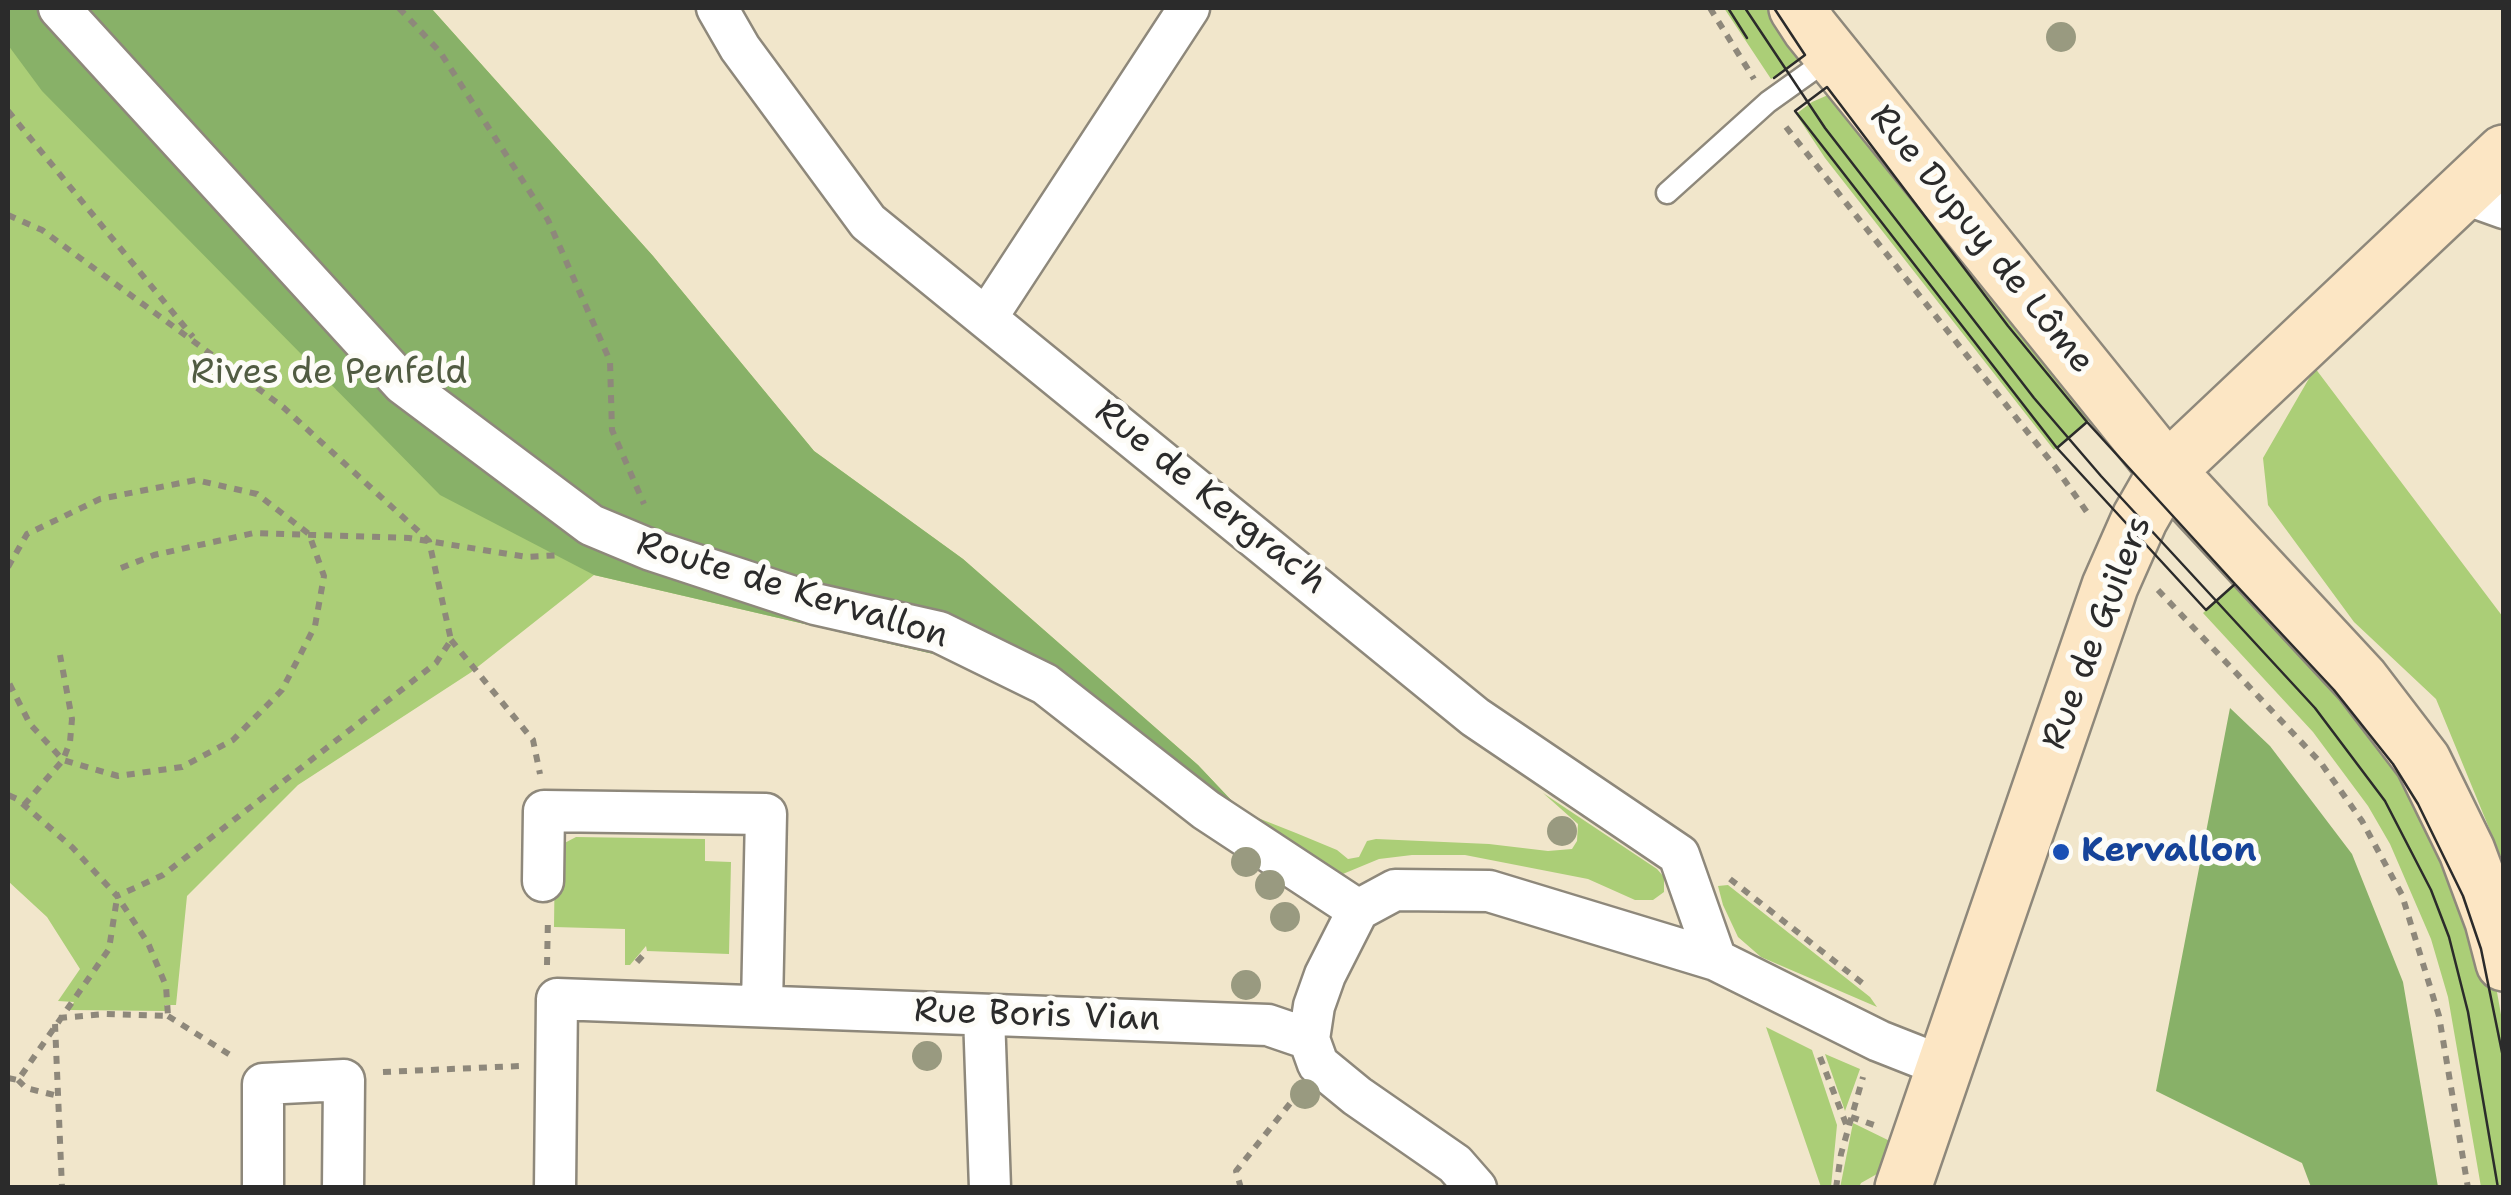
<!DOCTYPE html>
<meta charset="utf-8">
<style>
body{margin:0}
#map{position:relative;width:2511px;height:1195px;overflow:hidden;background:#f1e6cb;font-family:"Shantell Sans",sans-serif}
canvas{display:block}
.frame{position:absolute;inset:0;border:10px solid #2b2b2b;pointer-events:none}
</style>
<div id="map">
<canvas width="2511" height="1195"></canvas>
<div class="frame"></div>
</div>
<script>
const ctx = document.querySelector('canvas').getContext('2d');
ctx.lineJoin = 'round';
function paint(path, color) { ctx.fillStyle = color; ctx.fill(path, 'evenodd'); }
const shape = rows => new Path2D(rows.map(r => 'M' + r).join(''));
function stroke(path, color, width, dash) { ctx.strokeStyle = color; ctx.lineWidth = width; ctx.lineCap = dash ? 'butt' : 'round'; ctx.setLineDash(dash || []); ctx.stroke(path); }
function label(font, color, halo, rows, align = 'center') {
  ctx.font = font + ' "Shantell Sans",sans-serif'; ctx.lineWidth = 10; ctx.setLineDash([]); ctx.textBaseline = 'middle'; ctx.strokeStyle = halo; ctx.fillStyle = color; for (const [text, x, y, turn = 0] of rows) {
    ctx.save(); ctx.translate(x, y); ctx.rotate((+turn || 0) * Math.PI / 180); ctx.textAlign = isNaN(turn) ? turn : align; if (halo) ctx.strokeText(text, 0, 0); ctx.fillText(text, 0, 0); ctx.restore();
  }
}
const green = shape([
 [8,8,431,8,653,256,814,451,963,559,1198,765,1249,819,1253,816,1296,833,1337,850,1348,859,1359,857,1367,841,1376,839,1489,844,1548,851,1572,849,1577,841,1578,824,1543,793,1657,869,1664,877,1664,892,1653,900,1635,900,1588,879,1465,855,1412,855,1379,859,1338,876,1227,843,985,666,594,575,470,673,298,785,187,896,176,1005,165,1005,165,1011,69,1010,74,1002,58,1001,80,969,47,917,8,881],
 [1724,8,1779,8,1799,52,1797,62,1771,79],
 [1828,95,1840,98,2093,417,2054,450,1825,158,1796,114,1812,102],
 [2315,368,2503,617,2503,862,2436,699,2354,622,2268,505,2263,458],
 [2235,584,2379,719,2491,958,2503,1026,2503,1187,2481,1187,2448,997,2431,939,2390,844,2368,806,2313,732,2203,613],
 [576,837,705,839,705,861,731,862,729,954,647,951,646,946,630,965,625,965,625,929,554,927,555,848],
 [1728,885,1870,997,1877,1007,1761,957,1738,937,1723,905,1718,886],
 [1766,1027,1812,1050,1837,1125,1831,1187,1821,1187],
 [1825,1054,1860,1069,1845,1111],
 [1853,1123,1894,1143,1884,1170,1861,1183,1859,1187,1840,1188]
]);
const forest = shape([
 [8,8,431,8,653,256,814,451,963,559,1198,765,1249,819,1227,843,985,666,594,575,440,495,42,91,8,45],
 [2230,708,2270,746,2352,854,2403,982,2438,1187,2311,1187,2302,1163,2156,1091]
]);
const path = shape([
 [399,8,440,52,548,220,610,361,612,430,644,504],
 [1710,8,1754,79],
 [8,111,193,337],
 [1786,127,2056,468,2089,515],
 [8,215,42,230,283,407,429,541,451,640,436,663,163,875,117,896,72,847,17,799,8,795],
 [8,567,27,534,100,499,196,480,257,494,309,534,324,576,315,626,282,690,233,740,182,767,118,776,63,760,30,724,8,681],
 [121,568,154,555,254,533,409,538,527,557,561,555],
 [2158,590,2321,763,2362,821,2402,895,2439,1016,2468,1188],
 [451,640,533,740,540,774],
 [24,805,63,760,70,742,72,719,60,655],
 [1730,879,1866,986],
 [637,962,647,951],
 [547,965,548,917],
 [168,1016,235,1058],
 [59,1018,106,1014,168,1016,166,986,148,943,117,896],
 [55,1024,62,1188],
 [1820,1057,1848,1129],
 [383,1072,520,1066],
 [8,1078,18,1080,109,949,117,898],
 [18,1080,26,1088,58,1096],
 [1851,1117,1874,1125],
 [1241,1188,1236,1171,1296,1096],
 [1836,1188,1841,1154,1863,1077]
]);
const lane = shape([
 [1667,193,1768,102,1831,57]
]);
const street = shape([
 [59,8,403,384,591,525,651,550,815,604,939,632,1045,684,1206,810,1358,910,1395,890,1489,891,1716,960,1879,1041,1945,1067],
 [717,8,740,48,868,222,1475,717,1679,855,1716,960],
 [2462,193,2504,208],
 [987,317,1189,8],
 [543,881,544,811,766,814,762,1006],
 [984,1015,990,1188],
 [1309,1039,1318,1064,1357,1096,1455,1164,1476,1188],
 [1309,1039,1314,1006,1325,975,1358,910],
 [263,1188,263,1084,344,1080,343,1188],
 [555,1188,557,999,1268,1025,1309,1039]
]);
const secondary = shape([
 [1797,8,1810,28,2167,471,2361,680,2423,761,2467,851,2493,921,2504,963],
 [1903,1188,2110,586,2140,518,2167,471,2504,153]
]);
const tram = shape([
 [1728,8,1747,38],
 [1745,8,1825,128,2034,398,2101,476,2315,708,2385,801,2431,890,2449,937,2468,1012,2498,1188],
 [1774,78,1805,55,1774,8],
 [1827,87,2008,326,2087,422,2057,448,1795,111,1827,87],
 [2087,422,2235,584,2206,610,2057,448,2087,422],
 [2206,610,2235,584,2334,690,2393,764,2418,804,2463,896,2481,949,2504,1062]
]);
const trees = [
 [2061,37],
 [1562,831],
 [1246,862],
 [1270,885],
 [1285,917],
 [1246,985],
 [927,1056],
 [1305,1094]
];
const markers = [
 [2061,852,10,"#1a4fb4"]
];
const streetNames = [
 ["Rue Dupuy de Lôme",1981,240,51],
 ["Rue de Kergrac'h",1210,498,39],
 ["Route de Kervallon",792,591,17],
 ["Rue de Guilers",2098,633,-69],
 ["Rue Boris Vian",1037,1016,2]
];
const parkNames = [
 ["Rives de Penfeld",329,374]
];
const transitNames = [
 ["Kervallon",2081,852]
];
paint(green, '#abce77');
paint(forest, '#88b168');
stroke(lane, '#8e887b', 25);
stroke(street, '#8e887b', 45);
stroke(secondary, '#8e887b', 60);
stroke(path, '#8e887b', 6, [8, 8]);
stroke(lane, '#fff', 20);
stroke(street, '#fff', 40);
stroke(secondary, '#fce6c4', 55);
stroke(tram, '#2b2b2b', 2.5);
ctx.fillStyle = '#999a80';
for (const [x, y] of trees) { ctx.beginPath(); ctx.arc(x, y, 15, 0, 2 * Math.PI); ctx.fill(); }
for (const [x, y, r, color] of markers) { const dot = new Path2D(); dot.arc(x, y, r, 0, 2 * Math.PI); ctx.fillStyle = color; ctx.fill(dot); stroke(dot, '#fdfcf7', 4); }
label('35px', '#2b2b2b', '#fdfcf7', streetNames);
label('35px', '#515c42', '#fdfcf7', parkNames);
label('bold 35px', '#164399', '#fdfcf7', transitNames, 'left');
</script>
